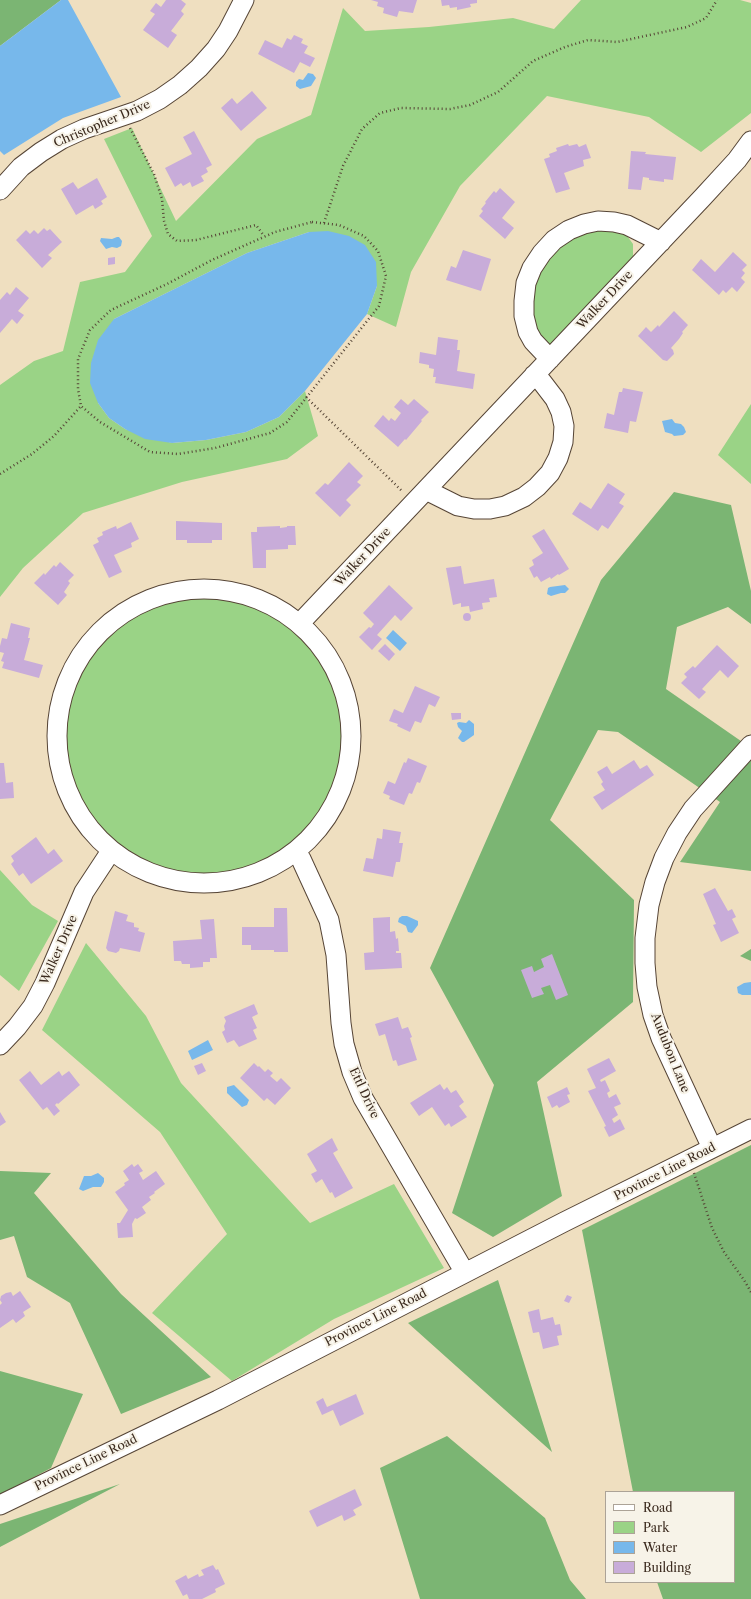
<!DOCTYPE html>
<style>
body{margin:0}
#map{position:relative;width:751px;height:1599px;overflow:hidden;background:#efdfc0;font-family:"Libre Caslon Text",serif}
canvas{display:block}
.legend{position:absolute;left:605px;top:1491px;width:130px;height:92px;box-sizing:border-box;background:#f7f3e8;border:1px solid #aca397;margin:0;padding:5px 7px;list-style:none;font-size:12px;color:#3b2a1e}
.legend li{display:flex;align-items:center;gap:8px;height:20px}
.legend b{width:20px;border:1px solid #aca397}
</style>
<div id="map">
<canvas width="751" height="1599"></canvas>
<ul class="legend">
<li><b style="height:5px;background:#fff"></b>Road</li>
<li><b style="height:11px;background:#9ad386"></b>Park</li>
<li><b style="height:11px;background:#77b8eb"></b>Water</li>
<li><b style="height:11px;background:#c8acd9"></b>Building</li>
</ul>
</div>
<script>
const ctx = document.querySelector('canvas').getContext('2d');
ctx.lineJoin = 'round';
function paint(path, color) { ctx.fillStyle = color; ctx.fill(path, 'evenodd'); }
const shape = rows => new Path2D(rows.map(r => 'M' + r).join(''));
function stroke(path, color, width, dash) { ctx.strokeStyle = color; ctx.lineWidth = width; ctx.lineCap = dash ? 'butt' : 'round'; ctx.setLineDash(dash || []); ctx.stroke(path); }
function label(font, color, halo, rows, align = 'center') {
  ctx.font = font + ' "Libre Caslon Text",serif'; ctx.lineWidth = 4; ctx.setLineDash([]); ctx.textBaseline = 'middle'; ctx.strokeStyle = halo; ctx.fillStyle = color; for (const [text, x, y, turn = 0] of rows) {
    ctx.save(); ctx.translate(x, y); ctx.rotate((+turn || 0) * Math.PI / 180); ctx.textAlign = isNaN(turn) ? turn : align; if (halo) ctx.strokeText(text, 0, 0); ctx.fillText(text, 0, 0); ctx.restore();
  }
}
const green = shape([
 [581,0,740,0,751,3,751,113,701,152,649,117,547,96,460,186,411,272,396,327,367,314,377,286,309,232,247,253,114,319,98,403,109,418,125,429,172,443,206,440,246,432,279,417,305,391,318,436,287,459,182,482,83,513,23,568,0,597,0,385,34,361,63,351,80,282,125,272,152,236,104,139,132,128,176,221,257,139,311,115,343,8,365,31,429,27,513,18,554,29],
 [610,227,625,233,633,244,633,256,626,267,553,343,549,345,531,328,530,291,548,254,586,230],
 [751,404,751,484,718,455],
 '66 736a138 138 0 1 1 276 0a138 138 0 1 1-276 0Z',
 [0,870,32,905,58,921,19,991,0,975],
 [86,943,146,1016,181,1083,310,1223,394,1184,444,1268,334,1319,232,1381,152,1313,227,1234,160,1132,42,1030]
]);
const forest = shape([
 [0,0,61,0,0,46],
 [674,492,731,505,751,591,751,624,728,607,677,627,666,689,751,748,751,871,680,862,720,802,618,732,598,730,550,820,634,900,633,1002,537,1082,562,1196,493,1237,452,1213,494,1085,430,968,601,580],
 [751,949,751,961,740,956],
 [751,1145,751,1599,663,1599,657,1582,734,1582,734,1492,633,1492,582,1230],
 [0,1171,51,1173,34,1193,121,1294,211,1377,121,1414,70,1303,27,1277,14,1236,0,1240],
 [498,1280,552,1452,408,1323],
 [0,1371,83,1394,51,1468,0,1495],
 [447,1436,545,1518,570,1580,586,1599,420,1599,380,1468],
 [120,1484,0,1547,0,1524]
]);
const water = shape([
 [61,0,68,0,121,97,63,118,4,155,0,151,0,46],
 [308,73,313,74,316,78,311,86,300,89,296,86,296,82,299,79,303,80],
 [328,231,349,236,365,245,376,262,377,286,367,314,305,391,279,417,246,432,206,440,172,443,145,439,125,429,109,418,98,403,90,383,91,363,98,340,114,319,247,253,309,232],
 [117,237,119,237,122,241,121,246,117,248,112,247,106,249,100,241,101,238,112,239],
 [672,419,675,423,681,424,684,427,686,432,683,435,674,436,672,434,665,432,662,421],
 [565,585,569,589,565,593,561,593,551,596,547,594,548,588,550,587],
 [393,630,407,643,400,651,386,638],
 [469,720,474,724,474,735,464,742,462,742,458,738,462,731,458,727,457,723,459,722,466,723],
 [402,916,407,916,418,921,418,925,412,933,408,932,406,926,398,922,399,918],
 [751,982,751,995,742,995,738,993,737,987,744,983],
 [208,1040,213,1050,192,1060,188,1051],
 [234,1085,249,1100,247,1105,242,1107,227,1093,227,1087],
 [98,1173,104,1178,104,1182,101,1187,93,1187,83,1191,79,1189,84,1176,91,1176]
]);
const building = shape([
 [166,0,181,0,186,4,181,11,184,14,171,31,177,35,168,48,143,30,155,14,150,11,156,3,161,7],
 [371,0,417,0,413,13,399,11,397,17,383,13,384,8,377,6,378,2],
 [441,0,477,0,477,3,470,4,471,7,457,10,457,7,450,8,449,5,442,6],
 [294,35,303,39,301,43,308,46,304,53,315,58,310,67,300,62,294,73,258,54,265,40,282,48,287,38,291,40],
 [252,91,267,108,241,131,221,108,232,98,237,104],
 [194,131,212,165,206,168,208,172,201,176,204,181,192,187,190,182,183,186,181,183,175,187,165,168,192,154,183,137],
 [568,144,569,146,577,144,579,147,586,144,591,158,583,160,584,166,564,173,570,189,556,193,544,159,550,157,549,154,557,151,556,148],
 [631,151,646,152,645,154,676,157,673,180,664,179,664,182,649,180,649,178,643,177,641,190,628,189],
 [97,178,107,197,101,201,103,204,95,209,93,205,76,215,61,189,73,182,78,189],
 [500,188,515,202,502,218,514,228,505,239,479,216,483,211,481,209,486,203,485,202,494,191,496,193],
 [44,228,47,231,50,229,62,242,48,255,52,258,42,268,16,240,26,230,30,234,34,230,38,234],
 [463,250,491,259,481,291,446,280,451,266,456,268],
 [733,252,747,265,742,270,745,273,741,278,745,282,737,292,732,287,726,293,723,290,719,295,692,270,701,259,715,272],
 [115,257,115,264,108,265,108,258],
 [16,287,29,298,18,311,24,315,17,324,12,319,0,333,0,300,7,292,10,295],
 [674,311,688,325,682,332,683,333,679,339,671,348,673,350,674,354,667,361,663,360,638,336,646,327,651,332,658,325,659,327],
 [438,337,458,340,457,350,460,350,457,371,475,374,473,389,435,383,436,377,433,377,434,369,429,368,429,365,419,363,420,352,436,355],
 [623,388,643,392,636,422,630,421,628,433,604,428,607,413,614,415,619,392,622,392],
 [401,399,408,405,414,399,429,412,421,420,422,421,406,440,405,439,398,447,374,426,383,415,389,421,391,418,395,421,401,413,394,407],
 [349,462,363,476,357,482,361,485,346,500,351,505,340,517,315,493,325,483,328,485],
 [608,483,625,494,619,503,624,506,608,529,602,525,598,531,572,514,580,502,591,509],
 [176,521,222,523,222,540,212,540,212,543,187,543,187,540,176,540],
 [131,522,139,539,131,543,132,547,114,555,122,572,109,578,93,545,99,542,97,538,103,535,102,532,116,526,117,529],
 [280,526,280,528,287,527,287,526,295,526,296,545,288,545,288,549,266,550,266,568,253,568,251,532,257,532,257,527],
 [544,529,569,569,559,575,558,574,551,579,550,577,541,582,537,576,534,578,529,568,534,565,532,560,543,553,532,536],
 [60,562,74,575,68,581,70,583,64,592,67,595,58,605,34,583,44,573,45,575,54,565,56,567],
 [461,566,464,584,494,579,497,597,489,598,490,602,482,603,483,609,470,612,469,606,461,607,461,603,453,605,446,568],
 [389,585,413,608,401,621,395,615,377,635,382,639,372,650,359,637,369,627,371,628,374,624,363,613],
 '463 617a4 4 0 1 1 8 0a4 4 0 1 1-8 0Z',
 [11,623,30,628,28,638,30,638,24,660,43,665,39,678,2,668,4,662,1,661,4,653,0,652,0,646,2,638,7,639],
 [385,644,395,654,389,661,378,651],
 [717,645,739,666,728,678,720,670,702,689,706,692,699,699,681,683,687,677,684,674,693,666,695,668],
 [415,686,440,697,435,707,429,704,421,723,415,721,410,732,397,726,398,724,389,721,394,709,403,713],
 [451,713,461,713,461,719,452,720],
 [408,758,427,766,420,783,417,782,412,794,409,793,404,805,389,799,390,796,383,793,388,781,395,784,404,762,406,763],
 [634,760,640,769,647,765,654,775,602,810,593,797,605,790,601,784,603,782,597,772,607,766,612,774],
 [0,763,4,763,6,783,13,782,14,798,0,799],
 [383,829,401,832,399,843,403,843,400,862,396,862,393,877,363,871,366,858,373,859,377,838,382,839],
 [36,837,48,854,54,849,63,861,31,884,23,873,19,876,11,864,14,861,11,856],
 [715,888,728,911,732,909,736,917,732,919,739,933,721,942,713,925,716,924,703,894],
 [274,908,287,908,288,952,274,952,274,950,251,950,251,945,242,945,242,927,274,927],
 [115,911,128,915,126,921,134,923,134,927,139,928,138,931,145,933,140,952,120,948,119,951,116,953,108,951,106,948],
 [390,917,390,932,395,931,396,939,398,938,399,951,396,951,396,953,401,953,402,968,365,970,364,953,374,952,373,918],
 [214,919,217,958,210,958,210,962,203,962,203,967,190,968,190,964,182,964,181,961,174,961,173,941,202,939,200,920],
 [552,954,568,995,556,1000,550,985,541,988,544,994,532,998,521,970,532,966,534,972,544,967,541,959],
 [254,1004,258,1014,252,1017,257,1028,253,1030,257,1039,239,1047,234,1040,227,1043,222,1032,225,1030,224,1026,226,1021,224,1017],
 [398,1017,402,1029,408,1027,412,1037,410,1038,417,1060,398,1066,396,1060,393,1061,385,1034,379,1036,375,1024],
 [609,1058,616,1071,600,1080,601,1082,605,1080,610,1091,607,1093,609,1098,616,1094,621,1104,614,1107,618,1115,612,1119,614,1123,620,1119,625,1129,609,1137,604,1127,606,1126,588,1091,596,1088,587,1069],
 [202,1063,206,1071,198,1075,194,1066],
 [254,1063,258,1067,259,1066,265,1072,268,1069,273,1073,270,1076,277,1082,281,1078,291,1088,275,1105,267,1098,264,1101,240,1078],
 [30,1071,41,1085,59,1071,62,1076,69,1071,80,1085,58,1104,57,1103,55,1105,60,1111,54,1116,47,1107,43,1110,19,1080],
 [440,1084,444,1090,447,1087,451,1093,456,1090,464,1102,459,1106,467,1117,451,1127,449,1123,445,1126,432,1107,419,1116,410,1103],
 [567,1087,570,1094,567,1095,570,1102,559,1108,557,1105,552,1108,547,1097],
 [0,1112,6,1122,0,1126],
 [332,1138,338,1150,333,1153,353,1188,335,1198,332,1192,330,1193,322,1179,316,1183,311,1174,317,1171,307,1154],
 [132,1164,134,1167,138,1164,143,1171,139,1173,143,1180,156,1171,165,1184,154,1192,155,1193,149,1197,151,1200,142,1207,146,1213,137,1219,135,1218,132,1224,133,1237,118,1238,117,1223,120,1223,128,1210,115,1192,125,1185,124,1183,129,1180,123,1171],
 [20,1291,31,1307,23,1312,25,1316,16,1323,13,1319,0,1328,0,1305,2,1303,0,1300,1,1296,6,1293,11,1292,13,1296],
 [567,1295,572,1297,569,1303,564,1301],
 [539,1309,541,1320,553,1317,555,1325,560,1324,562,1335,557,1336,559,1345,543,1349,539,1332,533,1333,528,1312],
 [356,1394,364,1414,340,1426,333,1410,322,1415,316,1402,323,1398,327,1407],
 [355,1489,362,1505,353,1510,356,1515,344,1521,342,1515,317,1527,309,1511],
 [213,1565,216,1570,218,1569,225,1584,215,1589,216,1592,202,1599,189,1599,187,1594,183,1596,175,1581,186,1575,188,1579,198,1574,199,1577,204,1575,201,1570]
]);
const path = shape([
 [130,128,154,174,162,199,164,221,168,234,177,241,196,240,256,225,264,236],
 [312,222,339,225,364,236,378,251,386,276,379,306,287,422,270,433,215,448,178,454,150,452,100,422,81,406,78,389,78,359,90,330,111,310,167,284,212,260,275,232,312,222],
 [324,223,343,166,362,129,380,113,401,108,450,109,470,105,498,92,533,61,565,47,588,40,617,42,687,27,706,18,717,0],
 [306,397,403,492],
 [0,474,32,454,54,436,81,406],
 [694,1173,712,1228,724,1252,744,1280,751,1292]
]);
const minor = shape([
 [0,190,21,167,41,152,62,139,84,129,137,111,160,99,180,85,199,68,216,49,228,31,244,0],
 [550,359,533,341,528,332,524,316,524,301,526,283,532,268,542,253,554,240,569,230,584,224,598,221,614,222,627,225,661,242],
 [426,490,458,506,474,509,490,509,505,506,524,497,537,487,550,473,558,458,563,442,564,426,561,412,555,399,542,382,534,375],
 '57 736a147 147 0 1 1 294 0a147 147 0 1 1-294 0Z',
 [300,623,703,197,737,160,751,141],
 [295,852,301,859,329,920,336,955,341,1023,344,1044,352,1072,363,1098,465,1273],
 [0,1045,17,1027,33,1006,45,983,84,892,111,851],
 [712,1148,661,1038,653,1015,647,987,645,963,645,938,649,905,655,882,664,858,677,833,693,809,751,745],
 [0,1505,218,1400,564,1222,751,1129]
]);
const streetNames = [
 ["Christopher Drive",102,124,-23],
 ["Walker Drive",605,300,-47],
 ["Walker Drive",363,557,-47],
 ["Walker Drive",59,950,-66],
 ["Audubon Lane",670,1053,68],
 ["Ettl Drive",364,1093,65],
 ["Province Line Road",665,1172,-27],
 ["Province Line Road",376,1318,-27],
 ["Province Line Road",86,1463,-26]
];
paint(green, '#9ad386');
paint(forest, '#7bb573');
paint(water, '#77b8eb');
paint(building, '#c8acd9');
stroke(minor, '#564536', 21);
stroke(path, '#564536', 2.5, [1, 3]);
stroke(minor, '#fff', 19);
label('12px', '#3b2a1e', '#f7f3e8', streetNames);
</script>
